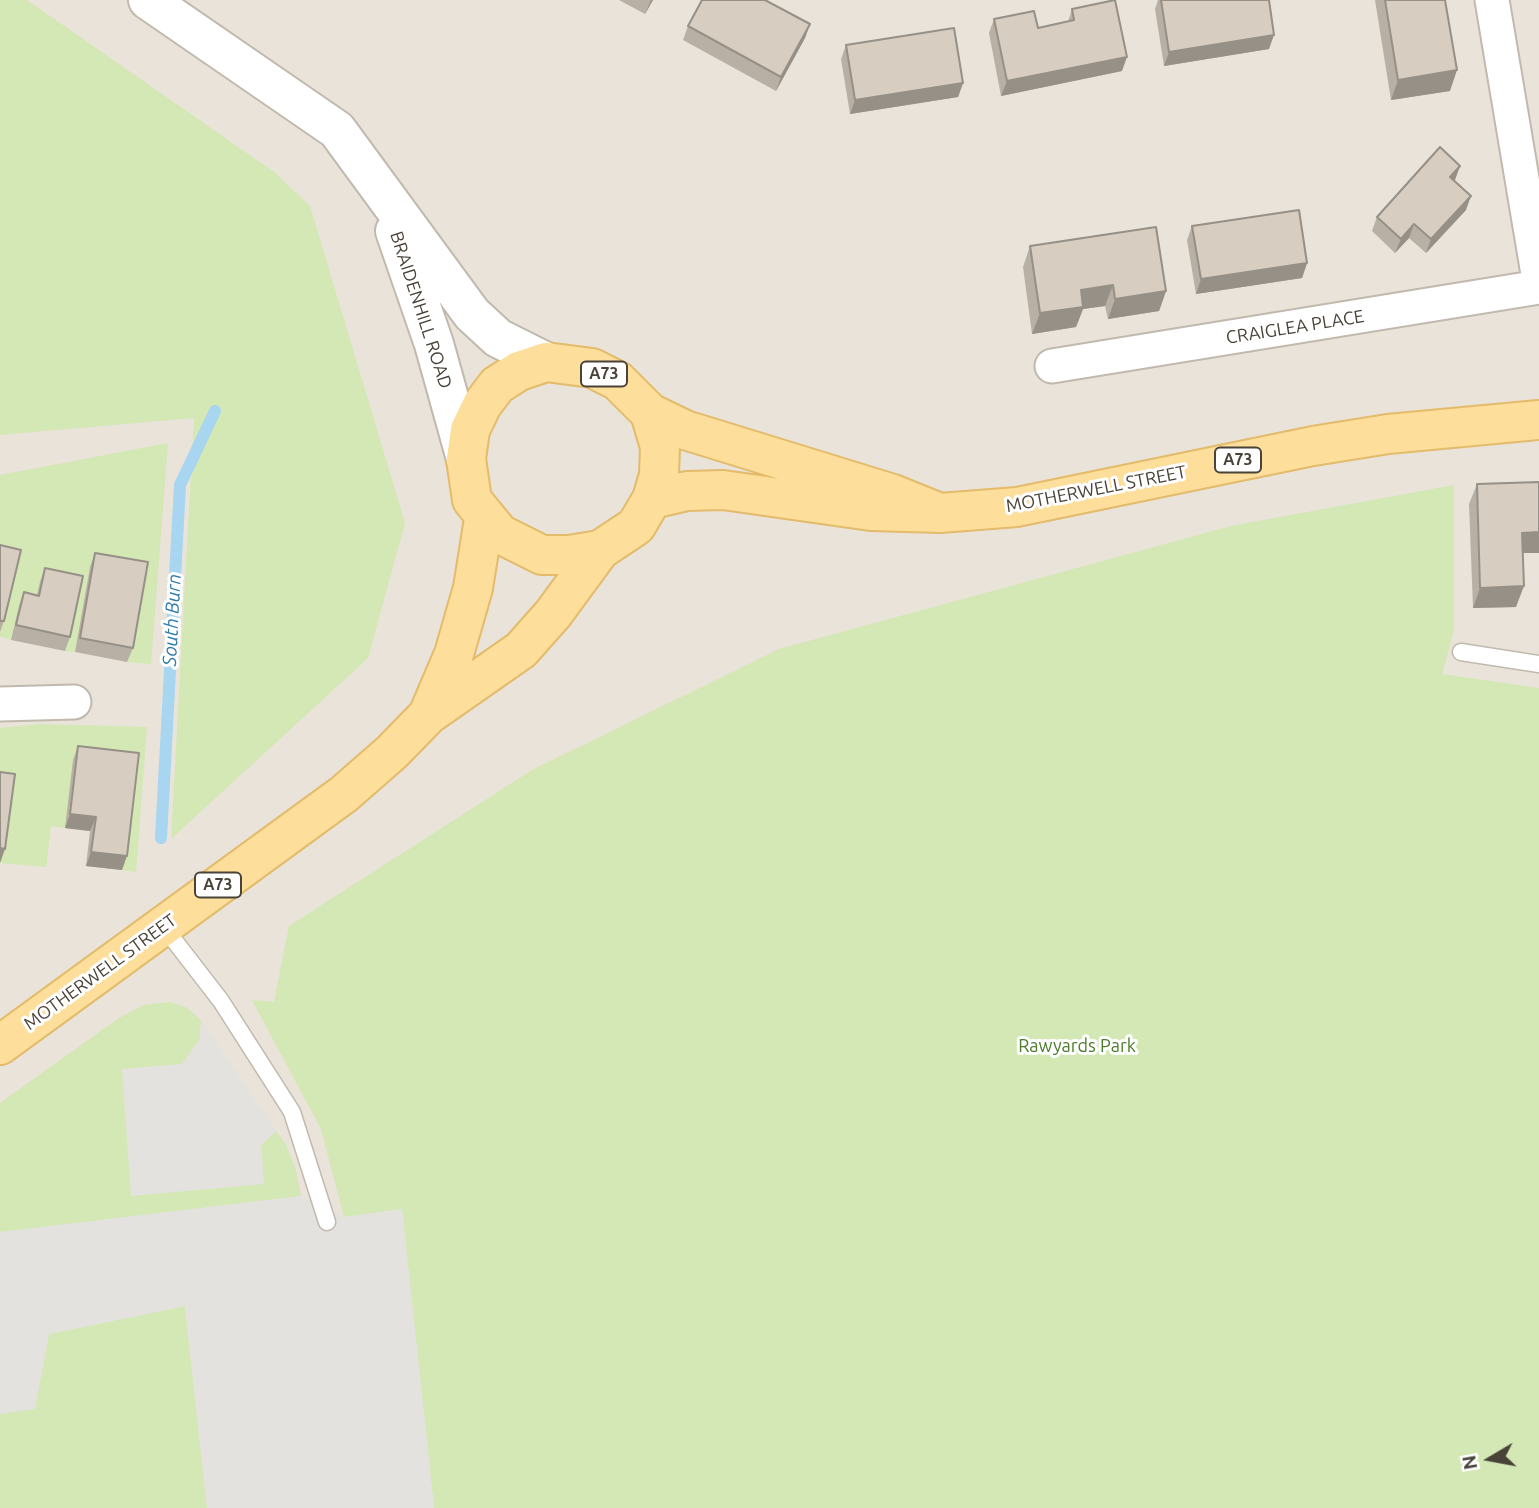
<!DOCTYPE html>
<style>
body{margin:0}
#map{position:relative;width:1539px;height:1508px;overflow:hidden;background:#f5f1ea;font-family:Ubuntu,sans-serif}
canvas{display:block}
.north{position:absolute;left:1455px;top:1424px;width:70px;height:70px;-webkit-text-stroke:5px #fff;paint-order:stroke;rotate:260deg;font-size:19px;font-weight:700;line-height:28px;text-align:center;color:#494238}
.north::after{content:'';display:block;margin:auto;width:24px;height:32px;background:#494238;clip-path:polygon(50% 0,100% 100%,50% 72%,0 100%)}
</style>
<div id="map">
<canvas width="1539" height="1508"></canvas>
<div class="north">N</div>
</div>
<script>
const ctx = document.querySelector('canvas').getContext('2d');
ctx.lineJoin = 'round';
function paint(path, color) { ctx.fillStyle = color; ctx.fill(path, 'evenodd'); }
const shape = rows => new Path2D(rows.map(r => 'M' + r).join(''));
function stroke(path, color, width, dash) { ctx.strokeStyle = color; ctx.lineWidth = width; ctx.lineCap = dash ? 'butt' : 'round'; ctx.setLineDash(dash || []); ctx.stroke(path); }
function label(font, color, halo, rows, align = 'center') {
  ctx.font = font + ' Ubuntu,sans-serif'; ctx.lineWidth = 6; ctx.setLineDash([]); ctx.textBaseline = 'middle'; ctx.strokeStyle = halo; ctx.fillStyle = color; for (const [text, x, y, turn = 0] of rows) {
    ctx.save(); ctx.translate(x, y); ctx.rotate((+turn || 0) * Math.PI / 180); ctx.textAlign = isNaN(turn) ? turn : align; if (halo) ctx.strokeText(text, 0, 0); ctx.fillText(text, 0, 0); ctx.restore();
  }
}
const residential = shape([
 [0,0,1539,0,1539,1508,0,1508]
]);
const green = shape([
 [0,0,27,0,274,172,310,206,405,523,368,658,171,839,194,418,0,435],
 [168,443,151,664,127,662,143,577,90,567,75,652,65,651,78,590,41,582,34,610,19,607,11,640,0,636,0,475],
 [1454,485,1454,630,1442,674,1539,688,1539,1508,434,1508,402,1210,344,1217,321,1129,252,1000,274,1002,289,926,532,770,779,649,1231,526],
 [39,724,147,727,136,872,122,870,134,767,65,828,51,826,46,867,0,863,0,728],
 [169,1002,186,1007,201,1020,200,1039,182,1064,263,1184,261,1145,276,1131,286,1145,296,1170,301,1196,0,1233,0,1103,119,1018,144,1005],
 [185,1306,207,1508,0,1508,0,1414,35,1408,49,1334]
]);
const parking = shape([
 [201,1020,276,1131,261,1145,264,1184,131,1196,122,1069,182,1064,200,1039],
 [301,1196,344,1217,402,1209,434,1508,207,1508,185,1306,49,1334,35,1409,0,1414,0,1232]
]);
const stream = shape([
 [161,838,180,485,215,411]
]);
const service = shape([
 [1461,652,1539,664],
 [163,926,221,1001,292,1112,327,1222]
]);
const minor = shape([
 [1492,0,1539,280],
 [1052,366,1539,287],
 [0,704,74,702]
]);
const tertiary = shape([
 [148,0,337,130,472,314,498,338,546,362],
 [395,231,434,344,466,459]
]);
const primary = shape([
 [650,413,660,447,659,475,652,499,636,526,600,550,569,555,542,555,500,534,472,500,466,459,470,430,482,405,497,385,519,371,546,362,592,368,618,381,650,413,685,430,893,494,940,513],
 [652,499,687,491,723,490,871,511,940,513,1017,507,1313,446,1388,434,1539,420],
 [428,715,454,654,473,588,484,519],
 [0,1045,344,794,392,752,428,715,521,650,553,614,600,550]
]);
const wall = shape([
 [619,0,653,0,645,14],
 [1158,0,1269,0,1269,49,1164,66,1155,9],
 [1375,0,1445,0,1450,91,1391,100],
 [1072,9,1122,71,1001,96,989,33,994,19,1038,28,1068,22],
 [810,24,805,38,776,91,683,40,688,26],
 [846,45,963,83,958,97,850,114,841,59],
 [1460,166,1454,181,1466,210,1426,253,1409,238,1395,253,1372,231,1377,217],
 [1192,226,1307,263,1302,278,1196,294,1187,240],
 [1030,246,1166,291,1159,311,1108,319,1105,306,1083,309,1076,327,1032,334,1023,267],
 [1477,484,1523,553,1516,607,1473,608,1469,504],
 [0,545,4,621,0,632],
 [95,553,133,648,127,662,75,652,90,567],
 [45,568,70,637,65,651,11,640,19,606,24,592,37,595,40,582],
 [78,746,122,870,86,866,90,831,65,828,73,760]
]);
const shadedWall = shape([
 [651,0,653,0,645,14],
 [810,24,805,38,776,91,781,77],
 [1274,35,1269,49,1164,66,1169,52],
 [1127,57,1122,71,1001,96,1007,81],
 [1457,70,1450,91,1391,100,1398,80],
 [963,83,958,97,850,114,855,100],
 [1460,166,1455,180,1445,191,1450,177],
 [1471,196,1466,210,1426,253,1431,239],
 [1414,224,1409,238,1395,253,1401,239],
 [1307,263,1302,278,1196,294,1201,279],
 [1113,285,1105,306,1083,309,1076,327,1032,334,1040,313,1081,290],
 [1166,291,1159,311,1108,319,1115,299],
 [1539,532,1539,553,1515,553,1522,533],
 [1524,586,1516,607,1473,608,1480,588],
 [70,814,96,817,90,831,65,828],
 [0,848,5,849,0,863],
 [91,852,127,856,122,870,86,866]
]);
const building = shape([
 [702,0,765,0,810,24,781,77,688,26,702,0],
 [1115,0,1127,57,1007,81,994,19,1034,11,1038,28,1074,20,1072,9,1115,0],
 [1161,0,1269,0,1274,35,1169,52,1161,0],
 [1385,0,1445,0,1457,70,1398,80,1385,0],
 [954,28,963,83,855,100,846,45,954,28],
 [1440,147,1460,166,1450,177,1471,196,1431,239,1414,224,1401,239,1377,217,1440,147],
 [1299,210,1307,263,1201,279,1192,226,1299,210],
 [1156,227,1166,291,1115,299,1113,285,1081,290,1083,307,1040,313,1030,246,1156,227],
 [1539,482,1539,532,1522,533,1524,586,1480,588,1477,484,1539,482],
 [0,545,21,550,4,621,0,621,0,545],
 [95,553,148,562,133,648,80,638,95,553],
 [45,568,83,576,70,637,16,625,24,592,39,596,45,568],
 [78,746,139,753,127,856,91,852,96,817,70,814,78,746],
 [0,772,15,774,5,849,0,848,0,772]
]);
const shields = [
 [604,374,46],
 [1238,460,46],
 [218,885,46]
];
const shieldNames = [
 ["A73",604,374],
 ["A73",1238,460],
 ["A73",218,885]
];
const streetNames = [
 ["BRAIDENHILL ROAD",421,310,72],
 ["CRAIGLEA PLACE",1295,327,-9],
 ["MOTHERWELL STREET",1096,489,-11],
 ["MOTHERWELL STREET",100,972,-36]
];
const parkNames = [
 ["Rawyards Park",1077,1046]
];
const waterNames = [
 ["South Burn",172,620,-87]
];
paint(residential, '#e9e3d9');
paint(green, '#d3e8b4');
paint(parking, '#e4e2df');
stroke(stream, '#a8d5f0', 12);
stroke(service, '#c1b9ad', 19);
stroke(minor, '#c1b9ad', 37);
stroke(tertiary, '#c1b9ad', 42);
stroke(primary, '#e3bb6a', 42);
stroke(service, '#fff', 16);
stroke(minor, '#fff', 33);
stroke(tertiary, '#fff', 38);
stroke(primary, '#fdde9b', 38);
paint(wall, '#b9b0a5');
paint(shadedWall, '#969086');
paint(building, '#d7cdc0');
stroke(building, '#969086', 2);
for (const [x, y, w] of shields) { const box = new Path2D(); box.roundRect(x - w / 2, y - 12.5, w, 25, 5); ctx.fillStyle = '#fff'; ctx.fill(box); stroke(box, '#494238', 2); }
label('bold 16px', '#494238', null, shieldNames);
label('18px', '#494238', '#fff', streetNames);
label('18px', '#4c7b2b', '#fff', parkNames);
label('italic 19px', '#2f7cad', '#fff', waterNames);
</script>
